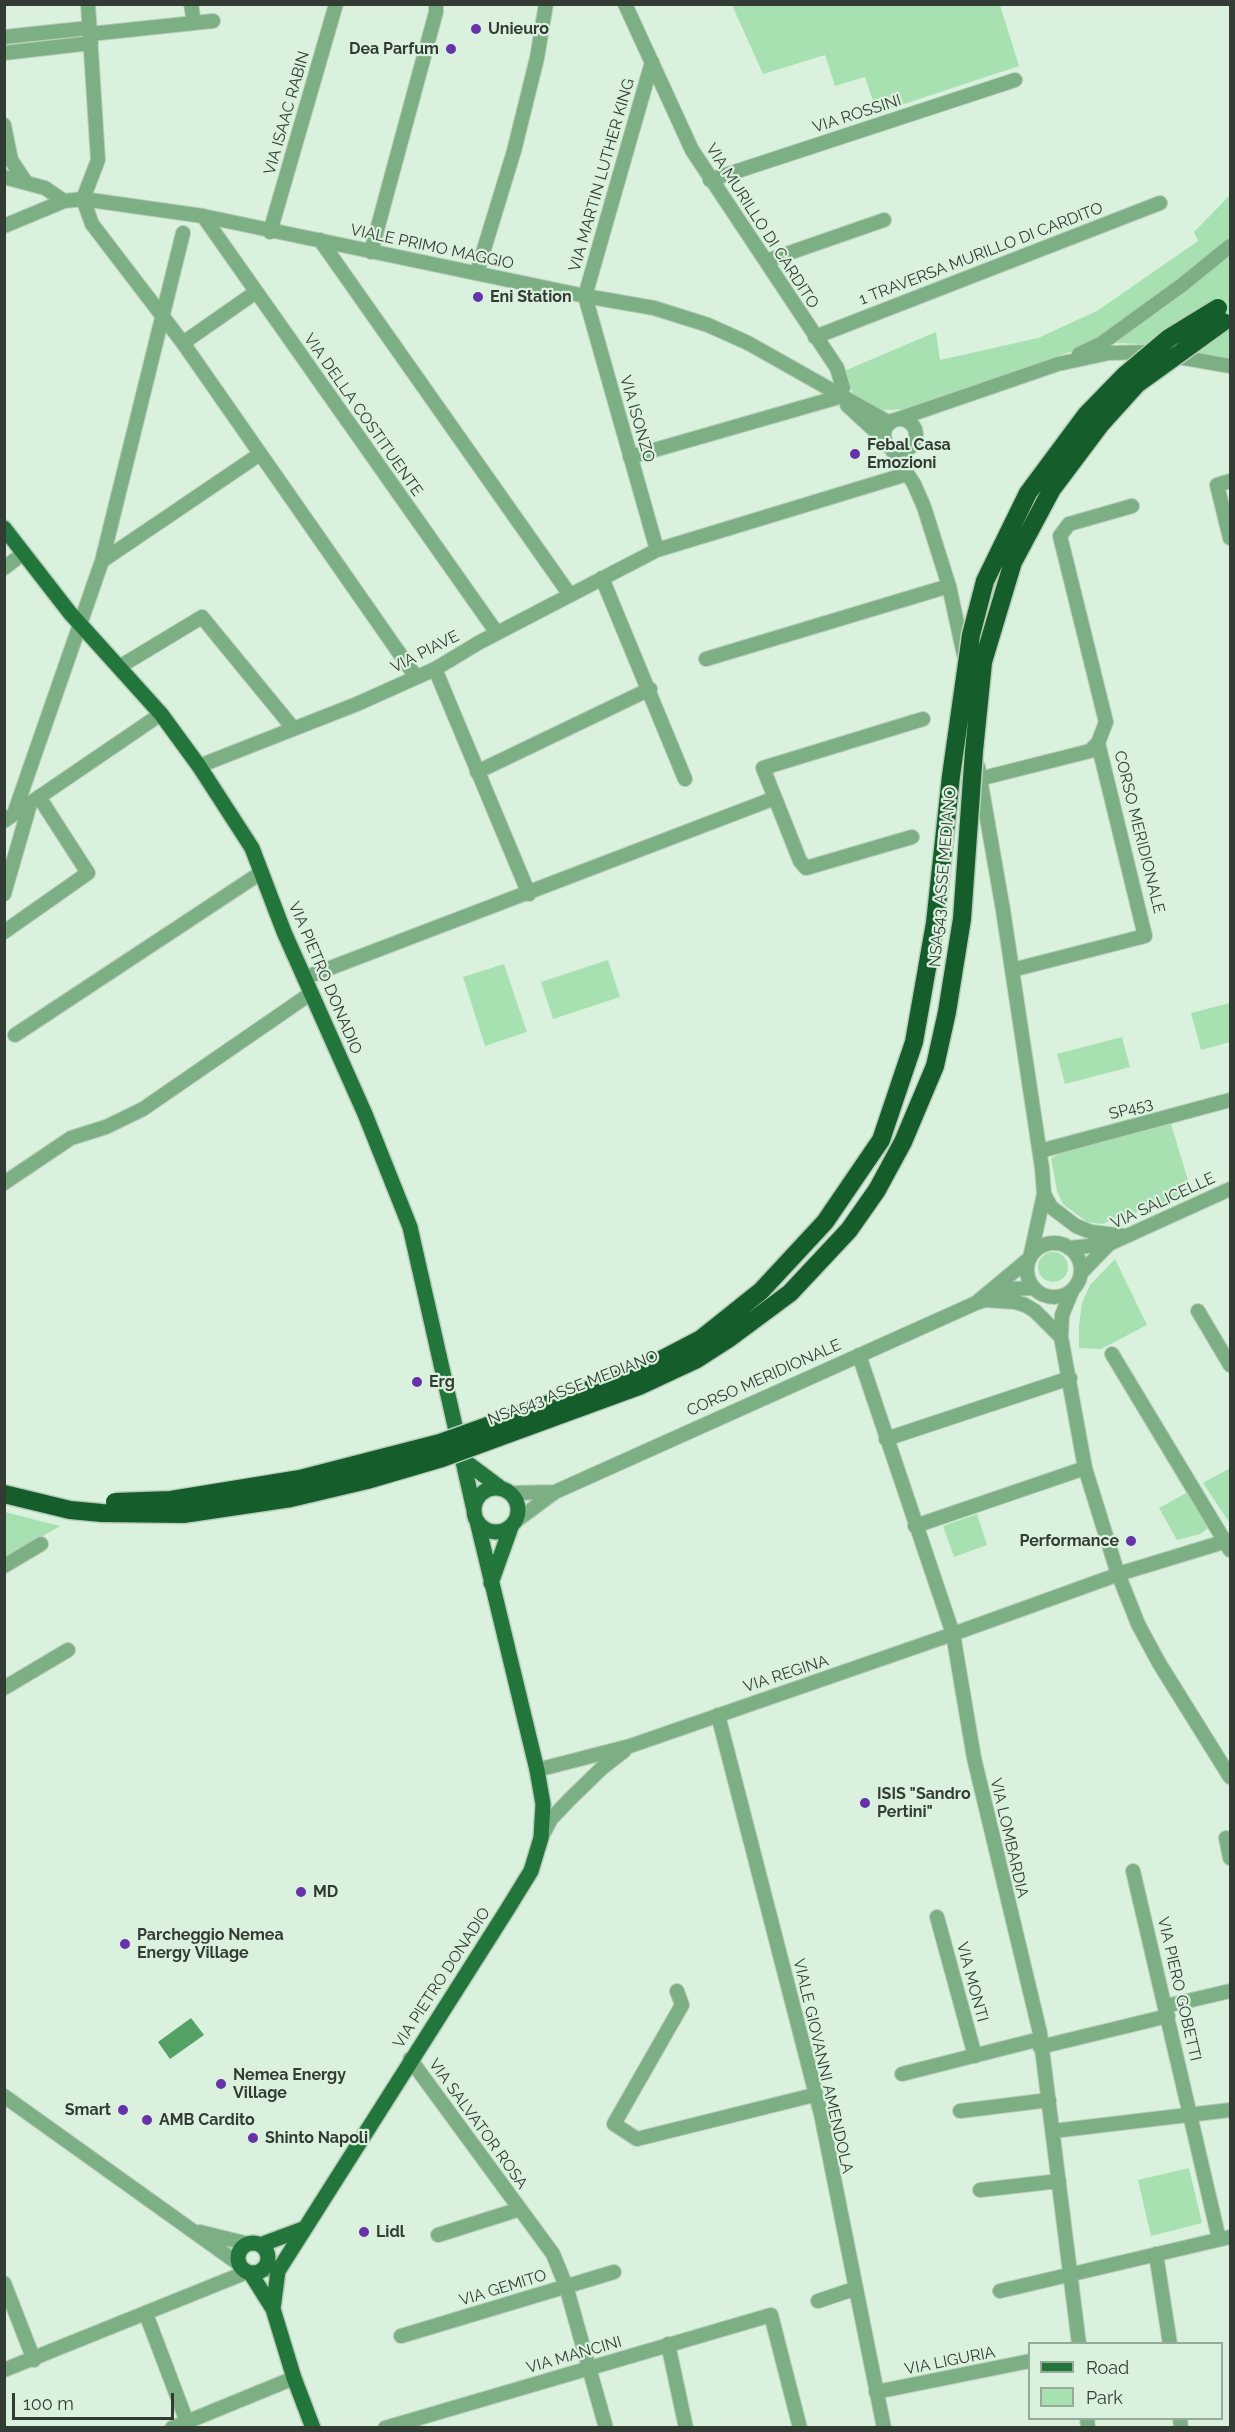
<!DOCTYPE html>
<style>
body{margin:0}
#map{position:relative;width:1235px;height:2432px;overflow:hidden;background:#daf1dd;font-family:Raleway,sans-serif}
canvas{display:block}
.frame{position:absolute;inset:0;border:6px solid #333c34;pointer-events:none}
.legend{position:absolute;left:1028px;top:2342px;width:195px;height:78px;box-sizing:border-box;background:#daf1dd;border:2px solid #97a999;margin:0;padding:8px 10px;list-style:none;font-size:18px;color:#333c34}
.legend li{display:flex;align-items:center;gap:12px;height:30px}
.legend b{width:30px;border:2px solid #97a999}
.scale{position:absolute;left:12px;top:2393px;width:162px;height:27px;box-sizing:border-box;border:3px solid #333c34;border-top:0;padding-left:8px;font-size:18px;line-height:21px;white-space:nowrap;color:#333c34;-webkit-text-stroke:4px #daf1dd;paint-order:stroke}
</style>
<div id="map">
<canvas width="1235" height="2432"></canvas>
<div class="frame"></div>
<ul class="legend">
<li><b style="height:8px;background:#23763b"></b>Road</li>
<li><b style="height:16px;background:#a8e1b1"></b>Park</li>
</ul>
<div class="scale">100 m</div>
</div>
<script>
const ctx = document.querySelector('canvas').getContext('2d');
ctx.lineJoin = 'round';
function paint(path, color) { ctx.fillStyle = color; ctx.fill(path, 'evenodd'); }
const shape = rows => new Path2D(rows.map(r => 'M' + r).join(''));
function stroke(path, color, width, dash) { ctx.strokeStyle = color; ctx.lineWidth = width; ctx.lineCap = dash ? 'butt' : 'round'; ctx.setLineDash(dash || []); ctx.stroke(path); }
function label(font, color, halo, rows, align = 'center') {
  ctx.font = font + ' Raleway,sans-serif'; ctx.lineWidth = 4.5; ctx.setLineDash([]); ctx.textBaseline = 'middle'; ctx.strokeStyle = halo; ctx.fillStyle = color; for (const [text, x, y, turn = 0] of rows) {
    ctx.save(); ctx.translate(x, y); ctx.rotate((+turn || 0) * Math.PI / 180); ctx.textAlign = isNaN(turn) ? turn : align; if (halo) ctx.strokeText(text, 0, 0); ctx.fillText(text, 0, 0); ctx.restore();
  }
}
const green = shape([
 [732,5,1000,5,1019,66,877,113,865,77,835,86,825,55,763,74],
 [1228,197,1230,197,1230,238,1161,295,1101,338,1072,351,913,409,883,410,861,403,855,398,844,371,936,332,940,360,1038,338,1097,311,1198,241,1194,232],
 [1230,252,1230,359,1144,344,1111,343,1167,306],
 [608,960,620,997,553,1019,541,982],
 [504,964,527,1032,485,1046,463,977],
 [1230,1003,1230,1042,1201,1050,1191,1013],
 [1122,1037,1130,1067,1065,1084,1057,1054],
 [1171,1124,1191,1190,1175,1199,1102,1224,1087,1222,1063,1204,1057,1191,1051,1158,1063,1152],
 '1038 1267a15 15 0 1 1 30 0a15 15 0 1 1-30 0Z',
 [1115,1259,1147,1325,1101,1349,1079,1348,1079,1326,1082,1303,1090,1285],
 [1230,1468,1230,1522,1229,1522,1203,1483],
 [1188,1492,1208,1528,1200,1534,1177,1540,1159,1508],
 [5,1512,60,1526,5,1558],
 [977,1514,987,1545,954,1557,943,1526],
 [1189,2168,1202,2223,1151,2236,1138,2180]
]);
const water = shape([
 [191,2018,204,2035,170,2059,158,2042]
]);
const minor = shape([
 [88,4,98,160,83,199,92,224,183,343,416,677],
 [191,4,194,23],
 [625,4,692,150,837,368,843,388,839,397],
 [90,34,213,21],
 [4,37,89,28],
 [4,53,91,43],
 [652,62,585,296,657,550],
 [4,125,11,160,25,181],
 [4,177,45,188,64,201],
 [710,180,1015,80],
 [203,216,497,633],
 [4,226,64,201,83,199,203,216,585,296,654,308,708,325,748,343,890,423],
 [270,232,336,4],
 [320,240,570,595],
 [371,252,436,12,436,4],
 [766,261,884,220],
 [477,272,514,151,537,58,546,4],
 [815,337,1160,203],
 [183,343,256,292],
 [1079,354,1102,343,1182,285,1230,246],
 [847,405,885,440],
 [898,419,1058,364,1109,353,1150,352,1230,366],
 '884 435a16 16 0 1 1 32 0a16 16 0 1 1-32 0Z',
 [890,447,914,484,924,507,949,586,964,655],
 [630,457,839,397],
 [1230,481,1217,485,1230,538],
 [102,561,260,454],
 [4,568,24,553],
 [602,578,685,779],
 [706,659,949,586],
 [119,667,202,617,293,728],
 [435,669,529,894],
 [199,766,357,704,435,669,480,642,657,550,907,474],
 [477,772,650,689],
 [979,779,1090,751,1098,743,1106,722,1060,536,1069,524,1132,506],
 [775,798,763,768,923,719],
 [14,814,102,561,183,233],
 [4,821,161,714],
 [4,894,30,804],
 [4,932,88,873,39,797],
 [1012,970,1145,936,1098,743],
 [304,978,775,798,800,861,806,868,912,837],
 [15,1035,262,872],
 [1040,1151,1230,1100],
 [4,1183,71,1138,106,1127,143,1109,310,994],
 [1044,1194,1051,1207,1076,1226,1091,1232,1125,1236],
 '1027 1270a27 27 0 1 1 54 0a27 27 0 1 1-54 0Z',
 [1069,1248,1109,1244,1230,1189],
 [1081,1273,1109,1244],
 [1072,1291,1062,1315,1061,1337,1085,1468,1116,1568],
 [994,1293,1010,1289,1034,1288],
 [976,1303,985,1300,1015,1302,1025,1305,1035,1311,1061,1337],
 [1198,1311,1230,1365],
 [1112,1354,1230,1550],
 [886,1439,1070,1378],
 [511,1493,555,1492],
 [516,1521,555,1492,976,1303,1030,1258,1044,1194,1042,1168,1003,910,978,767],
 [915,1526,1085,1468],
 [4,1566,41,1544],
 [1125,1572,1230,1540],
 [1121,1581,1138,1624,1159,1663,1230,1777],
 [4,1688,68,1650],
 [718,1715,821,2114,884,2428],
 [537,1770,630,1746,953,1634,859,1355],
 [541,1838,551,1819,570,1799,602,1768,624,1751],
 [1226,1838,1230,1858],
 [1133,1871,1219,2239],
 [937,1917,975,2056],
 [677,1991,682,2005,614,2124,637,2139,814,2095],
 [1166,2006,1230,1991],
 [1040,2047,1168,2016],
 [410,2059,553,2254,566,2286,606,2428],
 [902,2074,1040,2039],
 [4,2096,239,2264],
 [960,2111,1049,2100],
 [1053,2131,1230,2110],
 [980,2190,1059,2181],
 [200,2232,249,2244],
 [438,2235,520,2209],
 [1156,2254,1170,2344],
 [264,2269,278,2271],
 [4,2283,34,2360],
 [1000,2291,1230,2237],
 [818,2301,854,2289],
 [146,2314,187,2422],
 [401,2336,614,2272],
 [668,2344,686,2428],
 [1079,2344,1040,2033,974,1758,953,1634,1111,1577],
 [4,2370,247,2272],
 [876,2392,1030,2361],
 [1087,2418,1088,2428],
 [1180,2418,1181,2428],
 [172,2428,294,2378],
 [385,2428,771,2315,800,2428]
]);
const major = shape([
 [4,528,70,613,161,714,199,766,252,848,284,932,365,1114,410,1227,474,1510],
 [462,1459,502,1489],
 '474 1510a22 22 0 1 1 44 0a22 22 0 1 1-44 0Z',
 [491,1583,511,1527],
 '238 2258a15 15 0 1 1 30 0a15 15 0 1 1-30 0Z',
 [260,2245,303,2229],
 [251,2274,273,2309],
 [313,2428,294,2378,273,2309,278,2271,507,1910,531,1871,541,1838,543,1804,537,1770,477,1521]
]);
const highwayBridge = shape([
 [4,1494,70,1510,102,1513,183,1514,291,1498,367,1480,442,1458,639,1386,697,1359,728,1339,790,1293,849,1230,877,1190,903,1142,935,1066,947,1012,962,919,974,751,983,662,1013,562,1052,489,1100,425,1137,384,1223,322],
 [115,1502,171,1500,300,1479,440,1443,636,1373,701,1339,761,1291,825,1222,881,1140,914,1042,935,923,951,776,971,635,985,581,1028,493,1086,415,1124,376,1169,338,1218,308]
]);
const markers = [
 [476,29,6,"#6632a9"],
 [451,49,6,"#6632a9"],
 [478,297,6,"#6632a9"],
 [855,454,6,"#6632a9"],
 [417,1382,6,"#6632a9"],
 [1131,1541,6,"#6632a9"],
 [865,1803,6,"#6632a9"],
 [301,1892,6,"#6632a9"],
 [125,1944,6,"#6632a9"],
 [221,2084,6,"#6632a9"],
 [123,2110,6,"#6632a9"],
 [147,2120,6,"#6632a9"],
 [253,2138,6,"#6632a9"],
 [364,2232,6,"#6632a9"]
];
const poiNames = [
 ["Unieuro",488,29],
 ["Dea Parfum",439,49,"right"],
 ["Eni Station",490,297],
 ["Febal Casa",867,445],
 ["Emozioni",867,463],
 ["Erg",429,1382],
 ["Performance",1119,1541,"right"],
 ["ISIS \"Sandro",877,1794],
 ["Pertini\"",877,1812],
 ["MD",313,1892],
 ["Parcheggio Nemea",137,1935],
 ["Energy Village",137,1953],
 ["Nemea Energy",233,2075],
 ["Village",233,2093],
 ["Smart",111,2110,"right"],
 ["AMB Cardito",159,2120],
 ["Shinto Napoli",265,2138],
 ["Lidl",376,2232]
];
const streetNames = [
 ["VIA ISAAC RABIN",287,113,-74],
 ["VIA ROSSINI",857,114,-18],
 ["VIA MARTIN LUTHER KING",602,175,-74],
 ["VIA MURILLO DI CARDITO",762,226,57],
 ["VIALE PRIMO MAGGIO",432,247,12],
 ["1 TRAVERSA MURILLO DI CARDITO",981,254,-21],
 ["VIA DELLA COSTITUENTE",363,415,55],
 ["VIA ISONZO",637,419,74],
 ["VIA PIAVE",425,652,-27],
 ["CORSO MERIDIONALE",1139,832,76],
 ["NSA543 ASSE MEDIANO",943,877,-85],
 ["VIA PIETRO DONADIO",325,978,67],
 ["SP453",1131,1109,-15],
 ["VIA SALICELLE",1163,1201,-25],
 ["CORSO MERIDIONALE",764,1378,-24],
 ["NSA543 ASSE MEDIANO",573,1388,-21],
 ["VIA REGINA",786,1674,-18],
 ["VIA LOMBARDIA",1009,1838,77],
 ["VIA PIETRO DONADIO",442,1978,-57],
 ["VIA MONTI",972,1982,75],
 ["VIA PIERO GOBETTI",1179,1989,77],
 ["VIALE GIOVANNI AMENDOLA",823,2066,77],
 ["VIA SALVATOR ROSA",478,2124,54],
 ["VIA GEMITO",503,2288,-17],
 ["VIA MANCINI",574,2355,-16],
 ["VIA LIGURIA",950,2361,-11]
];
paint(green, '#a8e1b1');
paint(water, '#53a164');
stroke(minor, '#b9cdbb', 16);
stroke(major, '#b9cdbb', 18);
stroke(minor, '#7daf85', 14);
stroke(major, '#23763b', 15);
stroke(highwayBridge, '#b9cdbb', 21, []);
stroke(highwayBridge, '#155e2b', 18);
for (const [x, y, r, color] of markers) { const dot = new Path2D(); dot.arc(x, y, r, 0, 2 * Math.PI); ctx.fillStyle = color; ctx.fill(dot); stroke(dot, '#daf1dd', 2); }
label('bold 16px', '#333c34', '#daf1dd', poiNames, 'left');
label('16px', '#333c34', '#daf1dd', streetNames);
</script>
